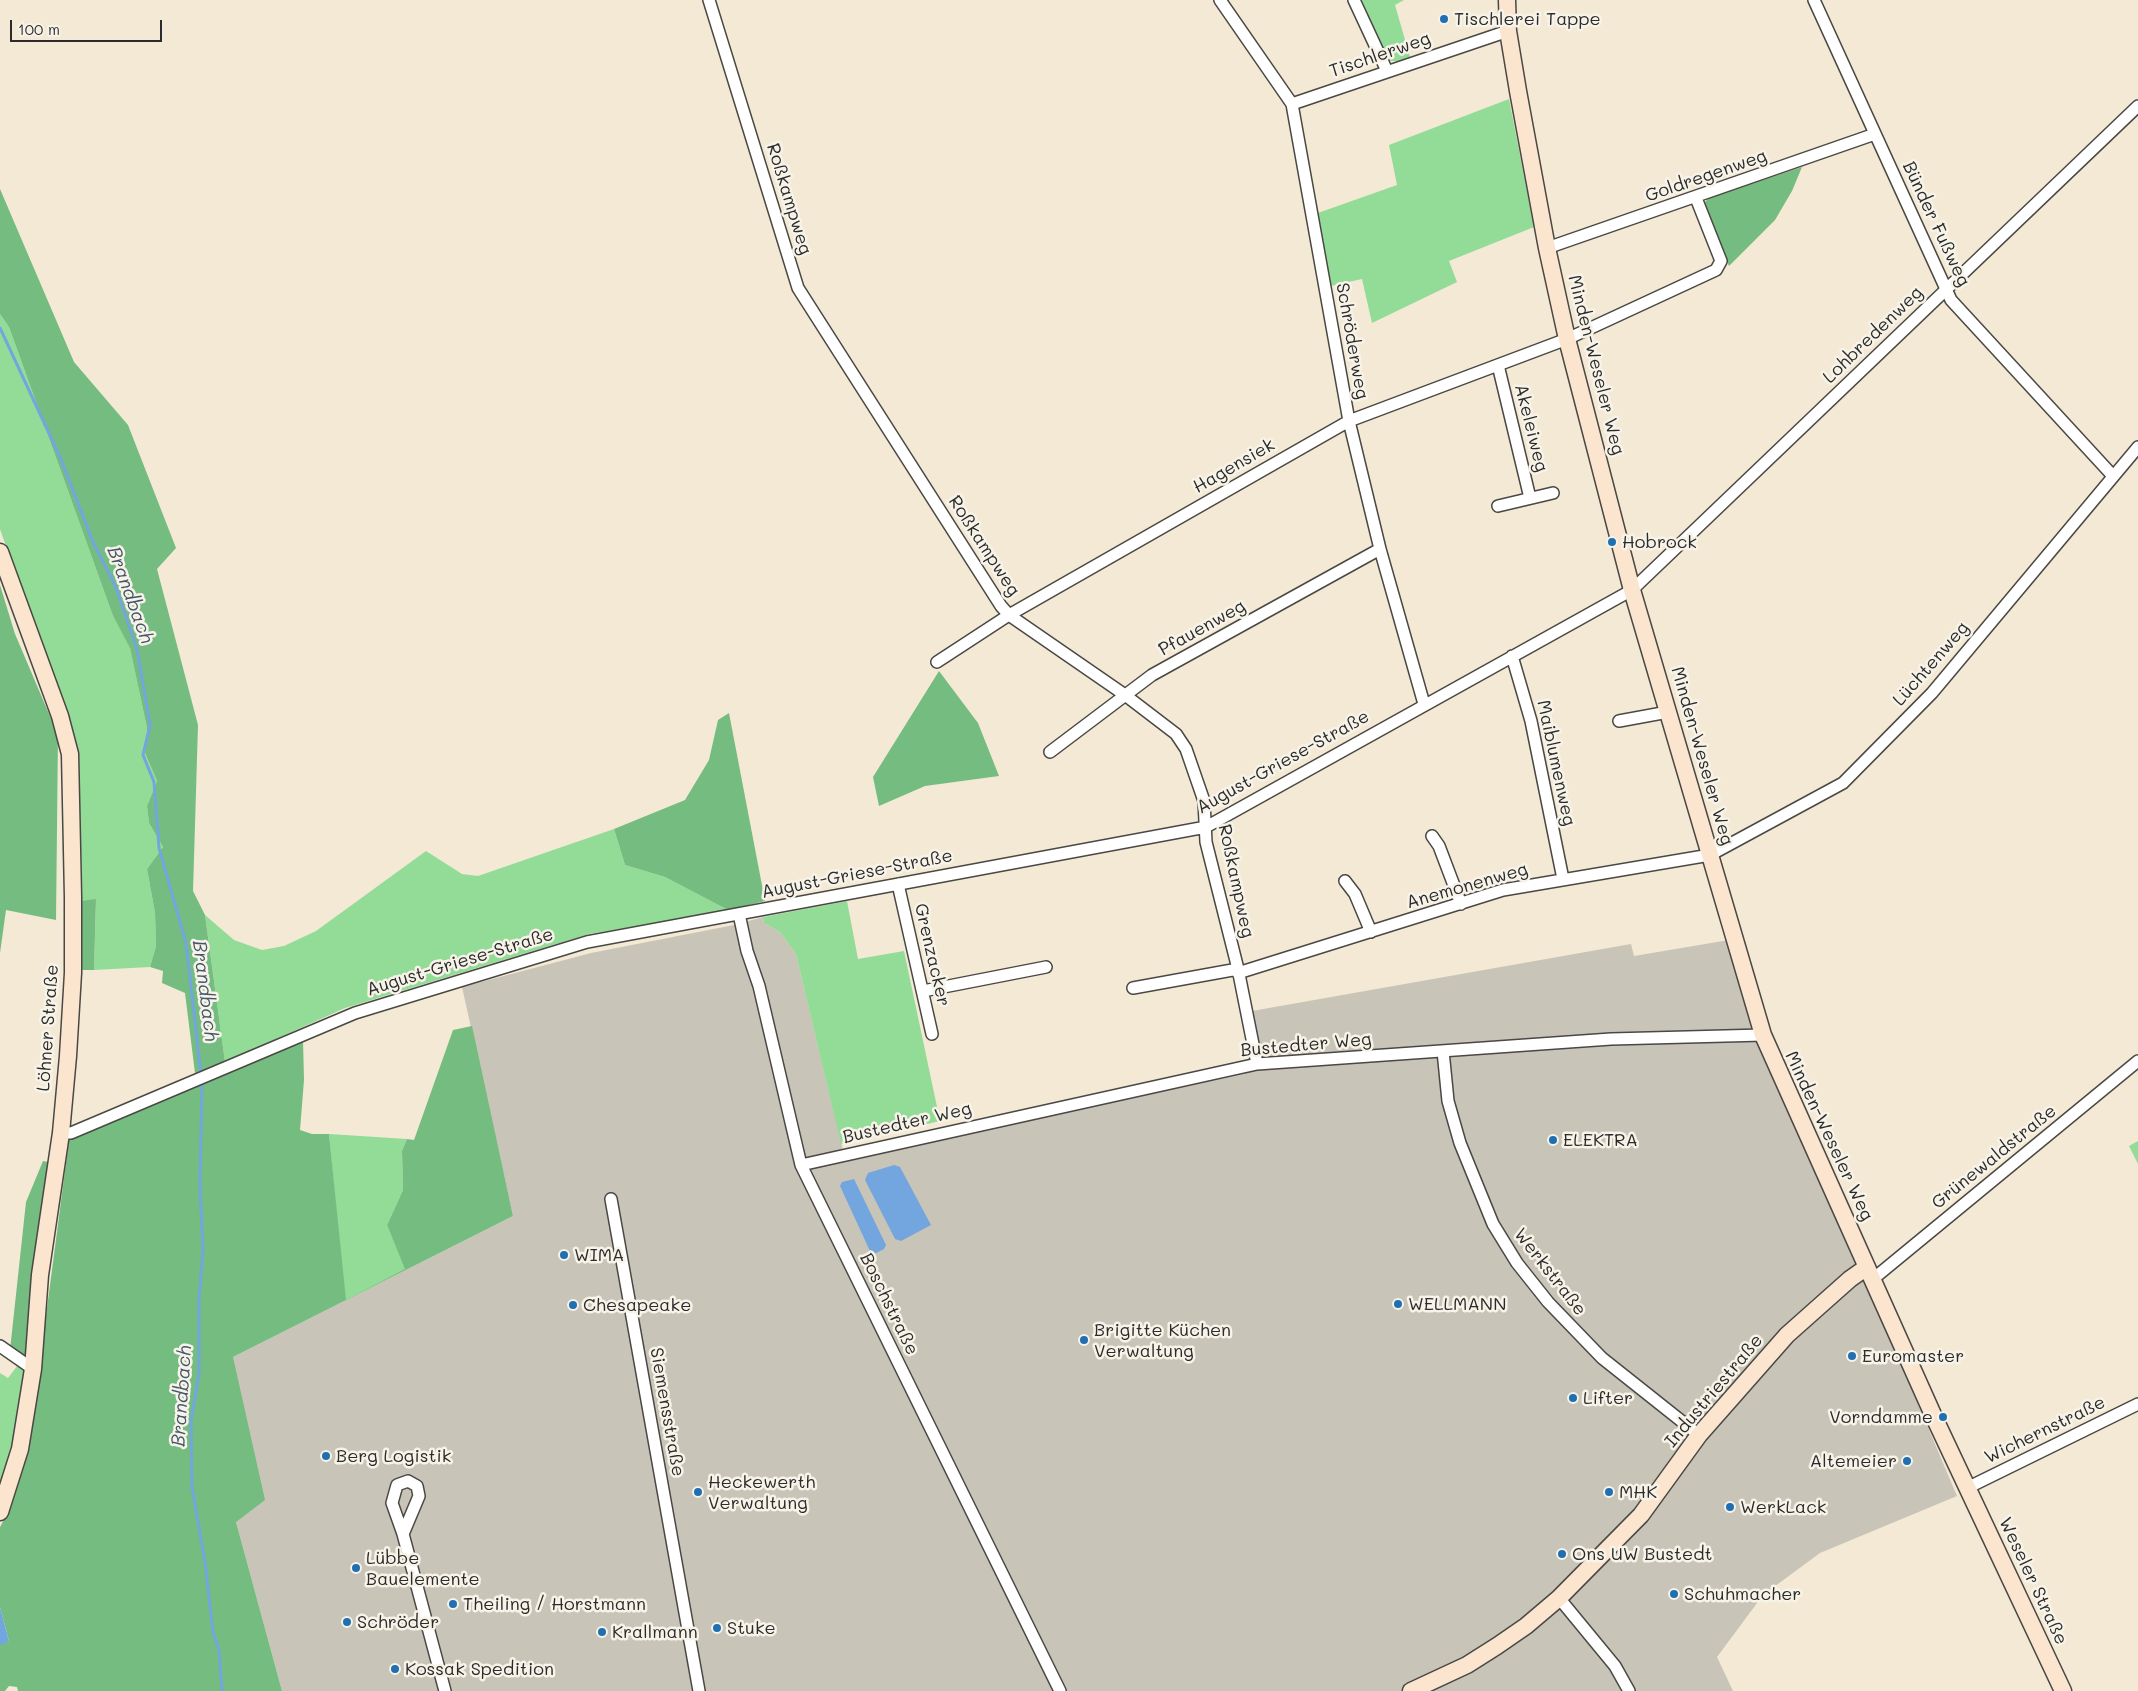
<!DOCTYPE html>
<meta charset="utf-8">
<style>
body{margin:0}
#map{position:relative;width:2138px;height:1691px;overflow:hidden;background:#f4e9d4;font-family:Mali,sans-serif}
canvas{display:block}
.scale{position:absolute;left:10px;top:20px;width:152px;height:22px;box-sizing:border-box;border:2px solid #2b2b2b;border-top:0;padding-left:6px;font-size:15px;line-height:18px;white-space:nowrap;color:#2b2b2b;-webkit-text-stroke:4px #f7f3e8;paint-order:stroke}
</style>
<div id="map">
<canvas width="2138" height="1691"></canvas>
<div class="scale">100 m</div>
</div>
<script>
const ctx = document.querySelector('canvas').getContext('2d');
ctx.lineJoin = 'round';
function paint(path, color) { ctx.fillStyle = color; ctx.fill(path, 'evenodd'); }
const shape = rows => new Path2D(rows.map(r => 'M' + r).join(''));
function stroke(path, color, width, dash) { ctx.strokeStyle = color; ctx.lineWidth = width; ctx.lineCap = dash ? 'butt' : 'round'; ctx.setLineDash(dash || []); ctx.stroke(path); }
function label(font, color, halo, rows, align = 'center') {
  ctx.font = font + ' Mali,sans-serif'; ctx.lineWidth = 5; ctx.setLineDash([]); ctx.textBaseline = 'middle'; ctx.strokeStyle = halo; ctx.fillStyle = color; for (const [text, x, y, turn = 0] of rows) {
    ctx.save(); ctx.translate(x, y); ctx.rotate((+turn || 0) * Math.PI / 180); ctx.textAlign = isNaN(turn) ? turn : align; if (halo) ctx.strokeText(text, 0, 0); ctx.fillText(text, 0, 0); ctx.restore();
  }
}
const industrial = shape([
 [763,917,764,923,780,932,796,954,845,1159,1245,1074,1260,1051,1252,1011,1631,944,1634,956,1729,940,1763,1056,1871,1293,1957,1496,1820,1553,1763,1595,1717,1657,1733,1691,282,1691,236,1522,233,1357,513,1216,462,987,591,953,734,925]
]);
const green = shape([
 [1361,0,1404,0,1395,5,1410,57,1398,61,1391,61,1387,57],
 [1509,99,1534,227,1449,261,1457,282,1372,323,1362,279,1326,287,1315,214,1397,185,1389,145],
 [0,314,9,327,113,616,130,647,147,728,145,753,157,781,147,806,149,823,163,847,147,869,155,913,156,946,150,967,94,970,96,900,80,901,73,739,0,529],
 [614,829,625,865,665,877,728,910,708,915,589,934,345,1008,225,1062,205,915,234,940,262,950,284,946,316,931,426,851,462,874,478,876],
 [847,901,858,959,904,951,940,1121,841,1144,796,954,780,932,764,923,763,917],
 [329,1134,407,1139,402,1151,403,1190,387,1225,406,1269,345,1301],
 [2138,1141,2138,1164,2129,1146],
 [18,1365,27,1372,10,1472,0,1494,0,1373,8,1378]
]);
const forest = shape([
 [1802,167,1792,191,1775,220,1729,266,1704,210,1705,202,1709,198],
 [0,189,74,362,128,425,176,548,157,569,198,725,193,891,205,915,225,1062,195,1073,185,993,162,983,163,971,150,967,156,946,155,913,147,869,163,847,149,823,147,806,157,781,145,753,147,728,130,648,113,616,9,327,0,314],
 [0,585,15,634,58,735,56,920,6,910,0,953],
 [939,671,978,723,999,776,925,786,879,806,873,777],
 [729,713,765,901,728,910,665,877,625,865,614,829,685,800,709,760,718,720],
 [96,899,94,970,81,970,80,901],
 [472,1026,513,1216,233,1357,265,1500,236,1522,282,1691,18,1691,17,1687,9,1686,5,1691,0,1691,0,1644,9,1641,0,1607,0,1527,8,1512,21,1474,32,1423,69,1140,194,1085,303,1041,304,1080,300,1130,312,1134,329,1134,346,1300,405,1269,387,1225,403,1190,402,1151,407,1139,414,1140,453,1030],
 [43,1161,48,1162,34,1271,28,1357,10,1350,26,1202]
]);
const water = shape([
 [894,1165,900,1167,931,1225,901,1241,895,1239,865,1180,868,1173],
 [854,1179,886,1245,884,1249,874,1254,870,1251,840,1186,842,1182],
 [0,1607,9,1641,1,1645,0,1644]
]);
const stream = shape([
 [0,328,60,457,93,542,115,585,137,649,150,725,143,755,154,782,159,848,186,943,201,1075],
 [202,1081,200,1187,203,1250,199,1299,199,1373,191,1422,192,1487,205,1562,213,1632,219,1650,222,1691]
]);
const street = shape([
 [709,0,798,288,1001,606,1009,615,1125,695,1176,734,1186,749,1204,801,1206,842,1238,969,1257,1064],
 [1220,0,1292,104,1349,421,1380,549,1424,704],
 [1354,0,1387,71],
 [1814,0,1951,300,2113,476],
 [1292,104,1508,31],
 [1547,248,1875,134],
 [1498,365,1530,498],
 [1498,506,1553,493],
 [1512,656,1531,721,1563,879],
 [937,662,1009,615,1349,421,1567,339,1716,270,1721,261,1696,198],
 [1619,721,1668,712],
 [1050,752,1152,675,1380,549],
 [1432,836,1439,846,1461,904],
 [1345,881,1355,894,1371,932],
 [898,884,932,1034],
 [739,914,747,951,759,986,801,1165,1060,1691],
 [1238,973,1503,890,1710,855,1843,783,1932,693,2138,447],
 [1133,988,1238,969],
 [923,991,1046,967],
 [1443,1051,1448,1101,1460,1143,1493,1224,1517,1263,1548,1302,1602,1358,1699,1435],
 [61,1133,71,1133,355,1013,587,942,1206,827,1632,590,2138,106],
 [801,1165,1257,1064,1611,1039,1763,1035],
 [611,1199,699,1691],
 [1873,1279,2138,1061],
 [0,1346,33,1369],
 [1967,1488,2138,1404],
 [403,1534,392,1503,397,1485,408,1481,417,1486,419,1496,403,1534,445,1691],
 [1559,1598,1615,1666,1629,1691]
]);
const secondary = shape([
 [1507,0,1508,31,1518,91,1547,248,1567,339,1632,590,1763,1035,1934,1417,2063,1691],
 [0,552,60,716,70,754,73,897,73,973,68,1056,61,1133,40,1275,33,1369,20,1449,0,1512],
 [1411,1691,1467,1665,1497,1646,1526,1626,1559,1598,1641,1515,1699,1435,1787,1335,1850,1279,1867,1267]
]);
const markers = [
 [1444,19,5,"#1f6fb2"],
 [1612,542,5,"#1f6fb2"],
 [1553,1140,5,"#1f6fb2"],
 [564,1255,5,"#1f6fb2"],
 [1398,1304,5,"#1f6fb2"],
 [573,1305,5,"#1f6fb2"],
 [1084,1340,5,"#1f6fb2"],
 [1852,1356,5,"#1f6fb2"],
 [1573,1398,5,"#1f6fb2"],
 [1943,1417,5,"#1f6fb2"],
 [326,1456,5,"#1f6fb2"],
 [1907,1461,5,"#1f6fb2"],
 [698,1492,5,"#1f6fb2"],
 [1609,1492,5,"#1f6fb2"],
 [1730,1507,5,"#1f6fb2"],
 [1562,1554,5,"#1f6fb2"],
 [356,1568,5,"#1f6fb2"],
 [1674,1594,5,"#1f6fb2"],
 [453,1604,5,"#1f6fb2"],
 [347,1622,5,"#1f6fb2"],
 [717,1628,5,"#1f6fb2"],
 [602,1632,5,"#1f6fb2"],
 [395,1669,5,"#1f6fb2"]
];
const poiNames = [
 ["Tischlerei Tappe",1454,19],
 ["Hobrock",1622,542],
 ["ELEKTRA",1563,1140],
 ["WIMA",574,1255],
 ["WELLMANN",1408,1304],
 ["Chesapeake",583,1305],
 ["Brigitte Küchen",1094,1330],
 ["Verwaltung",1094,1351],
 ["Euromaster",1862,1356],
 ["Lifter",1583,1398],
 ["Vorndamme",1933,1417,"right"],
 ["Berg Logistik",336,1456],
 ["Altemeier",1897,1461,"right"],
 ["Heckewerth",708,1482],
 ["Verwaltung",708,1503],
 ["MHK",1619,1492],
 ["WerkLack",1740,1507],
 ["Ons UW Bustedt",1572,1554],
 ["Lübbe",366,1558],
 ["Bauelemente",366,1579],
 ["Schuhmacher",1684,1594],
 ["Theiling / Horstmann",463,1604],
 ["Schröder",357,1622],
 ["Stuke",727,1628],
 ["Krallmann",612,1632],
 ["Kossak Spedition",405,1669]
];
const streetNames = [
 ["Tischlerweg",1380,55,-19],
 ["Goldregenweg",1706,176,-19],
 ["Roßkampweg",789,199,73],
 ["Bünder Fußweg",1936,224,65],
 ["Lohbredenweg",1873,335,-44],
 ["Schröderweg",1352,341,80],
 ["Minden-Weseler Weg",1596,365,76],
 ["Akeleiweg",1531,428,76],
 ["Hagensiek",1234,466,-30],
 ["Roßkampweg",984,546,57],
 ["Pfauenweg",1202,628,-29],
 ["Lüchtenweg",1931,664,-49],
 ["Minden-Weseler Weg",1702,756,74],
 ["August-Griese-Straße",1283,762,-29],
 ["Maiblumenweg",1556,763,78],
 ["August-Griese-Straße",857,874,-11],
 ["Roßkampweg",1236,881,78],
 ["Anemonenweg",1467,886,-16],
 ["Grenzacker",932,955,77],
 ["August-Griese-Straße",460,962,-17],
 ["Löhner Straße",48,1028,-86],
 ["Bustedter Weg",1306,1045,-5],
 ["Bustedter Weg",907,1123,-13],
 ["Minden-Weseler Weg",1829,1136,65],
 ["Grünewaldstraße",1994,1157,-39],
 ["Werkstraße",1550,1272,52],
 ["Boschstraße",889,1304,64],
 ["Industriestraße",1714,1391,-50],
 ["Siemensstraße",667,1412,80],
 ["Wichernstraße",2045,1430,-26],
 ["Weseler Straße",2033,1581,65]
];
const waterNames = [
 ["Brandbach",130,595,70],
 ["Brandbach",205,991,83],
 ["Brandbach",182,1396,-86]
];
paint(industrial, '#c8c4b8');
paint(green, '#92dc97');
paint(forest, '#75bc80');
paint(water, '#73a5de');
stroke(stream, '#73a5de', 3);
stroke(street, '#494844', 14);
stroke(secondary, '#494844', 19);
stroke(street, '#fff', 11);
stroke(secondary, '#fce5cf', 16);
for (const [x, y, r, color] of markers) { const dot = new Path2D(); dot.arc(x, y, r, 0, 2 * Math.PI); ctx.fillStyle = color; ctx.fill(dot); stroke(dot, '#f7f3e8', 2); }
label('18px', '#2b2b2b', '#f7f3e8', poiNames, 'left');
label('18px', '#2b2b2b', '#f7f3e8', streetNames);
label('italic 19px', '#44566a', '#f7f3e8', waterNames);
</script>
